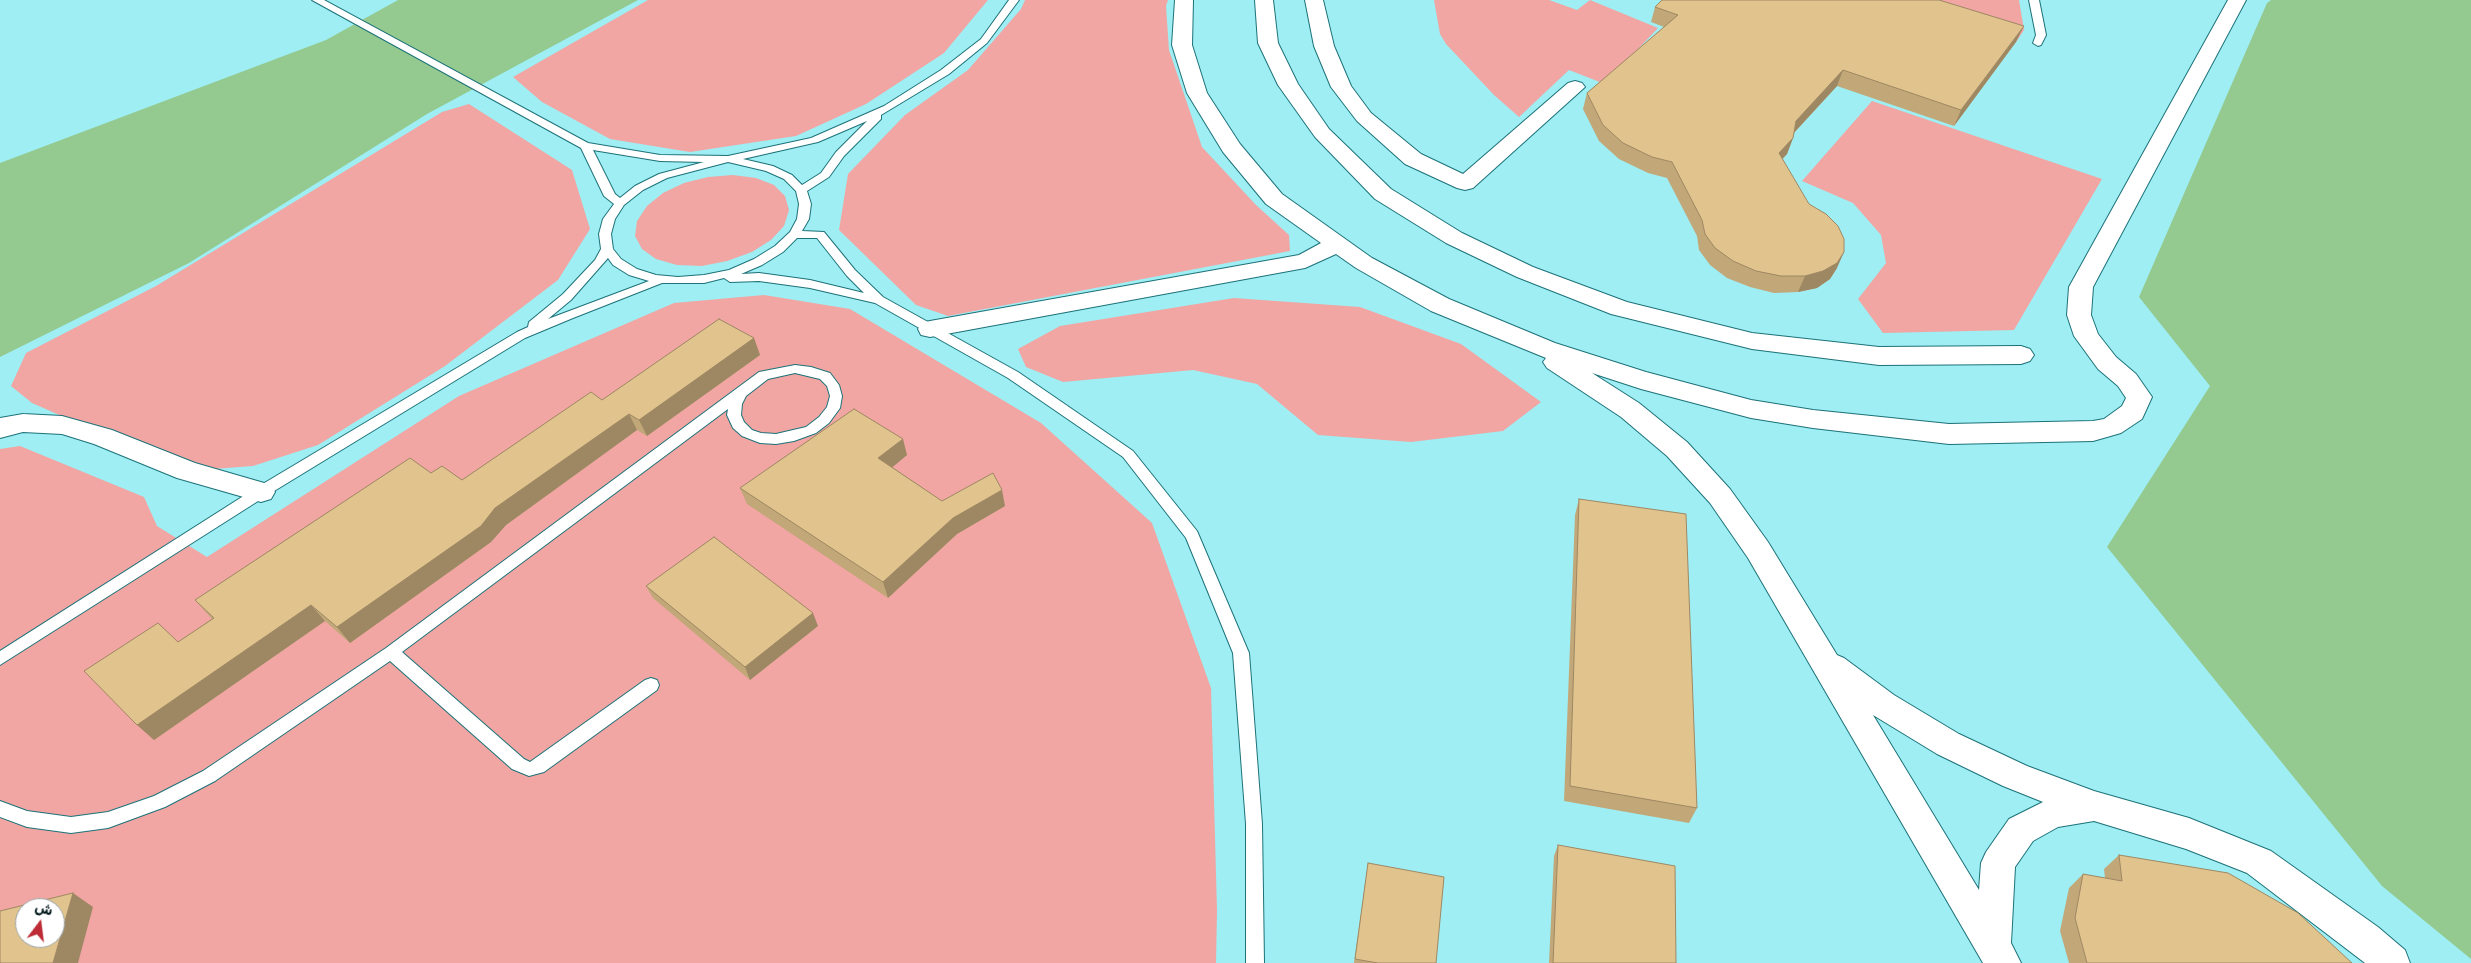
<!DOCTYPE html>
<meta charset="utf-8">
<style>
body{margin:0}
#map{position:relative;width:2471px;height:963px;overflow:hidden;background:#9eeef4;font-family:Rubik,"Noto Sans Arabic",sans-serif}
canvas{display:block}
.north{position:absolute;left:15px;top:898px;width:50px;height:50px;box-sizing:border-box;background:#fff;border:1px solid #9aa3a4;border-radius:50%;rotate:15deg;font-size:14px;font-weight:700;line-height:20px;text-align:center;color:#02191b}
.north::after{content:'';display:block;margin:auto;width:18px;height:22px;background:#bc2b36;clip-path:polygon(50% 0,100% 100%,50% 72%,0 100%)}
</style>
<div id="map">
<canvas width="2471" height="963"></canvas>
<div class="north">ش</div>
</div>
<script>
const ctx = document.querySelector('canvas').getContext('2d');
ctx.lineJoin = 'round';
function paint(path, color) { ctx.fillStyle = color; ctx.fill(path, 'evenodd'); }
const shape = rows => new Path2D(rows.map(r => 'M' + r).join(''));
function stroke(path, color, width, dash) { ctx.strokeStyle = color; ctx.lineWidth = width; ctx.lineCap = dash ? 'butt' : 'round'; ctx.setLineDash(dash || []); ctx.stroke(path); }
const green = shape([
 [648,0,988,0,944,53,866,104,796,136,690,152,610,139,542,102,513,77],
 [1025,0,1168,0,1166,6,1169,50,1202,147,1256,205,1289,235,1290,251,948,316,916,305,839,230,848,174,905,115,968,70,1021,9],
 [1434,0,1549,0,1577,10,1590,0,1658,28,1605,84,1569,70,1519,117,1494,95,1446,44,1440,34],
 [1882,0,2019,0,2024,30,2016,42],
 [1872,101,2102,179,2014,330,1883,333,1858,299,1886,263,1881,235,1853,203,1802,181],
 [469,104,572,170,590,229,558,280,445,366,318,445,253,466,187,471,32,403,11,386,26,353,156,286,442,112],
 [733,175,756,178,774,185,785,196,789,210,784,226,771,240,752,252,727,261,702,266,677,265,656,259,642,249,635,236,637,221,647,206,663,193,684,183,708,177],
 [764,295,850,309,1041,423,1152,523,1211,688,1217,911,1216,963,0,963,0,449,20,446,144,497,157,526,207,557,459,396,674,303],
 [25,908,55,908,55,938,25,938],
 [1234,298,1360,307,1461,344,1541,402,1503,431,1411,442,1318,435,1257,384,1193,370,1063,382,1026,367,1018,349,1060,326]
]);
const water = shape([
 [398,0,638,0,427,114,189,263,0,357,0,163,326,40],
 [2271,0,2471,0,2471,959,2382,886,2107,547,2210,386,2139,297,2267,3]
]);
const service = shape([
 [312,0,324,0,588,143,660,155,728,156,811,138,884,106,941,70,981,39,1009,0,1019,0,987,43,949,74,881,115,881,119,844,156,829,177,807,191,811,204,809,219,802,231,824,232,855,270,883,297,1018,372,1133,451,1197,531,1249,653,1262,824,1264,963,1246,963,1246,824,1233,653,1186,538,1123,457,1008,378,875,303,810,288,759,281,730,282,724,278,704,283,662,283,573,318,525,338,266,496,0,665,0,651,256,488,517,332,528,327,529,322,563,294,595,260,601,249,599,234,603,219,614,204,604,196,581,148,312,0],
 [867,121,836,152,821,173,802,185,792,175,773,166,743,159,818,142,867,121],
 [593,150,660,161,704,162,659,174,635,186,620,198,615,194,593,150],
 [728,162,766,171,784,179,796,191,799,204,797,219,790,232,775,246,754,259,729,270,704,275,678,277,656,275,637,269,621,259,613,249,611,234,615,219,624,205,643,190,667,178,728,162],
 [797,238,817,238,847,276,864,293,810,280,759,273,741,274,762,265,783,252,797,238],
 [608,258,613,265,629,275,649,281,548,319,571,300,608,258],
 [2029,0,2039,0,2046,35,2041,45,2038,46,2033,43,2036,35,2029,0],
 [795,365,811,367,830,373,839,385,842,396,840,408,829,423,816,433,794,441,776,444,760,443,742,436,733,428,727,415,728,409,402,652,524,759,530,762,645,680,651,678,657,680,659,685,657,690,544,772,529,776,512,769,390,661,215,781,165,807,108,828,71,833,27,827,0,817,0,801,27,811,71,817,108,812,154,796,203,771,386,648,759,372,795,365],
 [795,373,820,379,827,386,830,396,827,407,819,417,806,427,776,434,761,433,752,430,744,422,741,415,742,404,746,396,768,379,795,373]
]);
const minor = shape([
 [1175,0,1193,0,1192,45,1207,93,1240,144,1282,194,1372,258,1449,299,1555,343,1646,372,1751,400,1813,410,1949,424,2093,421,2104,419,2122,406,2126,398,2118,386,2098,369,2074,336,2067,315,2069,287,2228,0,2246,0,2093,287,2091,315,2098,334,2116,357,2136,374,2152,397,2142,419,2121,433,2093,441,1949,444,1813,428,1751,418,1641,389,1592,373,1639,403,1687,442,1730,489,1768,542,1837,655,1844,658,1894,695,1959,734,2027,766,2094,791,2189,818,2271,851,2378,927,2405,950,2410,963,2365,963,2247,873,2186,849,2094,821,2058,827,2033,841,2015,867,2011,943,2021,963,1983,963,1748,558,1710,503,1667,456,1621,417,1547,368,1543,362,1546,358,1431,311,1356,268,1336,254,1305,268,930,337,921,335,918,329,921,323,930,321,1299,255,1321,243,1266,204,1223,152,1187,93,1172,45,1175,0],
 [1873,715,1937,754,2003,786,2043,802,2009,819,1986,852,1981,863,1979,890,1873,715],
 [1255,0,1273,0,1278,43,1298,84,1329,129,1391,189,1462,233,1533,267,1627,302,1752,333,1879,347,2021,346,2030,349,2034,355,2030,361,2021,364,1879,365,1752,349,1611,314,1517,277,1446,243,1375,199,1315,137,1278,85,1258,43,1255,0],
 [1305,0,1323,0,1334,46,1351,86,1371,113,1421,154,1463,174,1568,83,1575,81,1582,83,1585,87,1473,188,1465,190,1457,188,1405,164,1357,121,1331,87,1314,46,1305,0],
 [23,414,62,416,112,430,195,463,271,485,275,492,271,499,261,502,177,478,94,444,62,434,23,432,0,438,0,418,23,414]
]);
const wall = shape([
 [1655,7,2016,42,1954,126,1837,86,1794,133,1793,138,1787,154,1782,159,1837,268,1830,279,1817,288,1798,292,1774,293,1750,287,1727,278,1710,265,1699,250,1697,236,1667,178,1648,173,1619,159,1599,141,1583,109,1587,93,1664,27,1651,22],
 [754,338,760,355,647,436,637,430,506,525,491,542,350,643,325,621,154,740,178,642,212,619,195,600,431,473,462,480,602,400],
 [907,455,892,467,942,501,1005,506,957,534,888,598,747,504,740,488],
 [1579,499,1697,808,1689,823,1564,801,1575,515],
 [646,586,818,626,750,680,653,598],
 [1558,845,1676,963,1549,963,1554,856],
 [2119,855,2352,963,2069,963,2060,931,2069,888,2083,874,2105,878,2104,869],
 [1368,863,1436,963,1354,963]
]);
const shadedWall = shape([
 [2024,26,2016,42,1954,126,1961,110],
 [1843,70,1837,86,1790,137,1796,121],
 [1793,138,1787,154,1773,169,1779,153],
 [1844,252,1837,268,1830,279,1817,288,1798,292,1805,276],
 [754,338,760,355,647,436,639,420],
 [629,414,637,430,506,525,491,542,350,643,337,627,495,508],
 [903,439,907,455,883,475,878,458],
 [1002,490,1005,506,957,534,888,598,883,582,953,518],
 [311,605,325,621,154,740,137,725],
 [813,613,818,626,750,680,745,667],
 [73,893,93,907,78,963,53,963]
]);
const building = shape([
 [1662,0,1939,0,2024,26,1961,110,1843,70,1796,121,1793,138,1779,153,1809,204,1826,214,1838,226,1844,239,1844,252,1837,263,1823,271,1805,276,1781,276,1756,271,1733,261,1715,248,1705,234,1702,220,1672,162,1652,157,1623,143,1603,125,1587,93,1678,15,1655,7,1662,0],
 [719,319,754,338,639,420,629,414,495,508,481,526,337,627,311,605,137,725,84,671,158,623,178,642,214,618,195,600,410,458,431,473,442,466,462,480,591,392,602,400,719,319],
 [854,409,903,439,878,458,942,501,993,473,1002,490,953,518,883,582,740,488,854,409],
 [1579,499,1686,514,1697,808,1570,786,1579,499],
 [714,537,813,613,745,667,646,586,714,537],
 [1558,845,1675,866,1676,963,1553,963,1558,845],
 [2119,855,2228,873,2298,913,2352,963,2087,963,2075,918,2083,874,2122,881,2119,855],
 [1368,863,1444,877,1436,963,1378,963,1355,959,1368,863],
 [73,893,53,963,0,963,0,911,73,893],
 [25,908,55,908,55,938,25,938,25,908]
]);
paint(green, '#f1a6a3');
paint(water, '#94ca8f');
stroke(service, '#1c7278', 2);
stroke(minor, '#1c7278', 2);
paint(service, '#fff');
paint(minor, '#fff');
paint(wall, '#c2a879');
paint(shadedWall, '#9e8863');
paint(building, '#e1c38d');
stroke(building, '#9e8863', 1);
</script>
